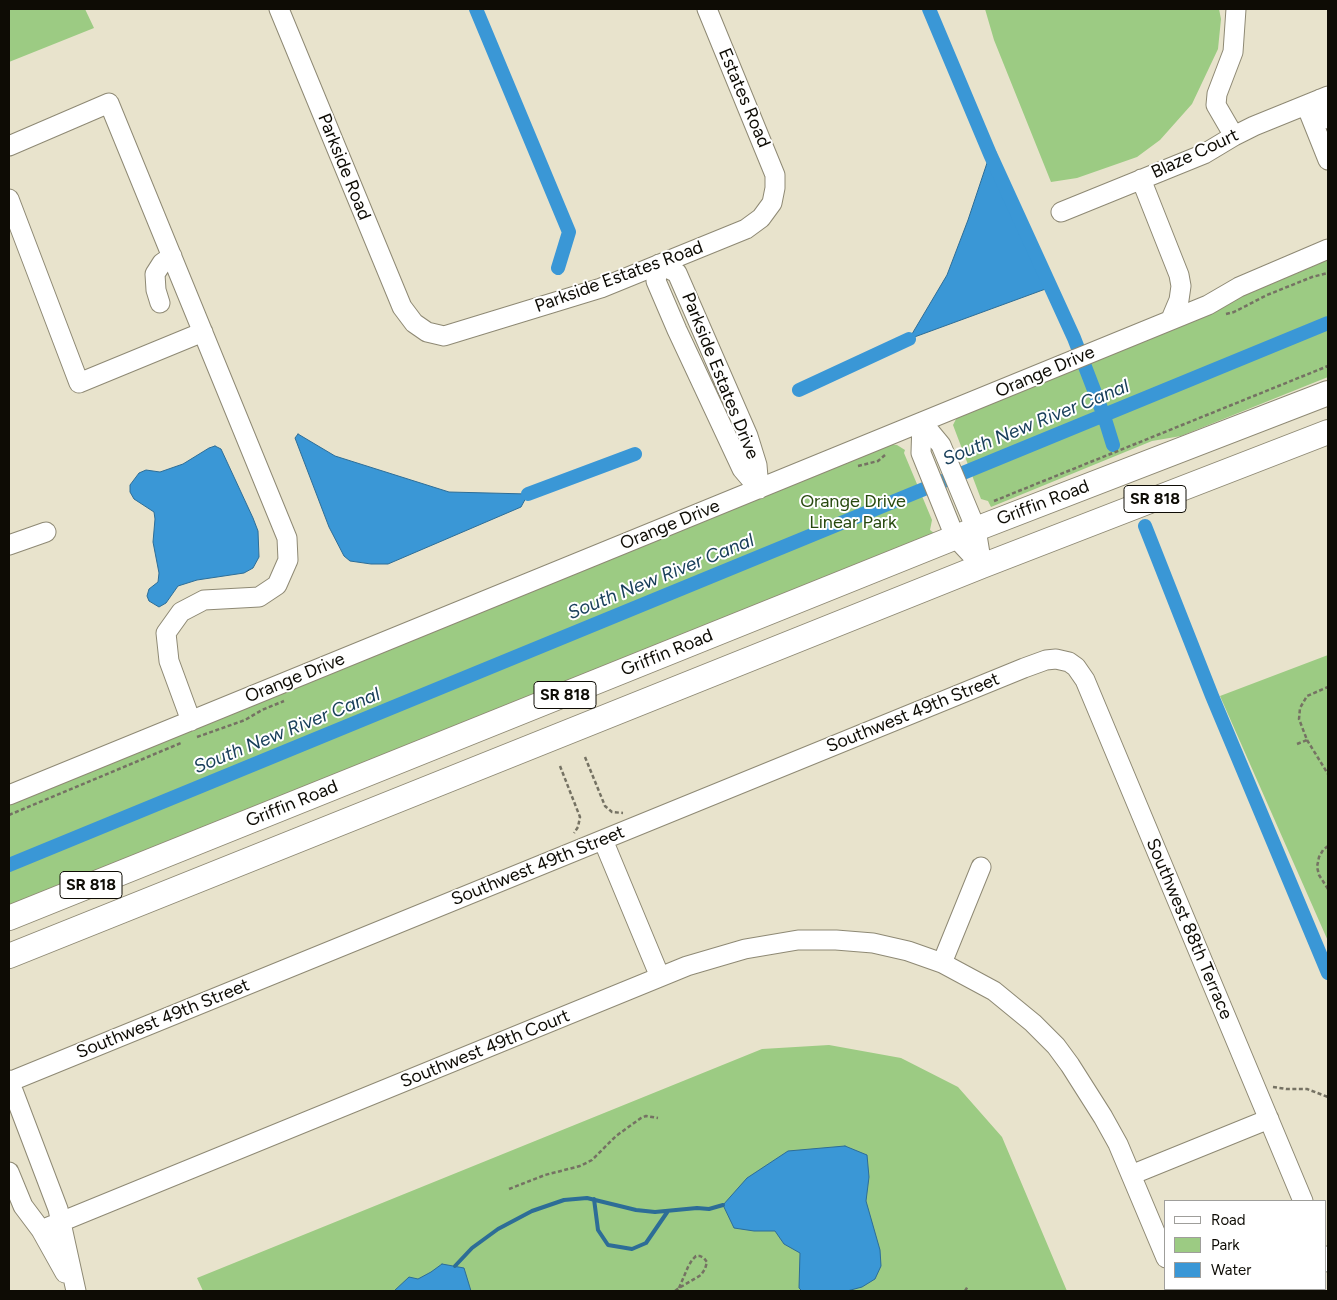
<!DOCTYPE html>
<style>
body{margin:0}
#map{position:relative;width:1337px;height:1300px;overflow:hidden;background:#e8e3cc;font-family:Figtree,sans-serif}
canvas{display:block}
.frame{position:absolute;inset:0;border:10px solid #0e0c05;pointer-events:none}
.legend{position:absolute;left:1164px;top:1200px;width:162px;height:90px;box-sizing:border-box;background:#fff;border:1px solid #9f9e9b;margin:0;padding:6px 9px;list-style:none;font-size:15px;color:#0e0c05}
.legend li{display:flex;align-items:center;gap:10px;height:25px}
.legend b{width:25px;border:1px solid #9f9e9b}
</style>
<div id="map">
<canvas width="1337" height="1300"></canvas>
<div class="frame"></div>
<ul class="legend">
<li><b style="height:6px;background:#fff"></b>Road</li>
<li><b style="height:14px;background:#9ccb83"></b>Park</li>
<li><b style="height:14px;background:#3a97d6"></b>Water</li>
</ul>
</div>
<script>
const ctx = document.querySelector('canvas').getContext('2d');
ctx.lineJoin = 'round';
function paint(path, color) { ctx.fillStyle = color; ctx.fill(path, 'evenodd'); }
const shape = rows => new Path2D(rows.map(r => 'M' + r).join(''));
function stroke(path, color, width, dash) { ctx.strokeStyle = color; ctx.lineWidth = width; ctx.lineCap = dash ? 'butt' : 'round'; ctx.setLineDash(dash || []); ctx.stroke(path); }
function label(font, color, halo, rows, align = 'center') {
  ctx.font = font + ' Figtree,sans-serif'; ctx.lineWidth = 4; ctx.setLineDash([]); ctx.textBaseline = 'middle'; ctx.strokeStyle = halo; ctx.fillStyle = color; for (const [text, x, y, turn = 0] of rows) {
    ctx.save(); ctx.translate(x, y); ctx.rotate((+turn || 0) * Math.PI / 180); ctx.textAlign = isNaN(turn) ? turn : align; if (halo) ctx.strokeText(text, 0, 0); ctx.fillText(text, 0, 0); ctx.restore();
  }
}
const green = shape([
 [9,9,85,9,94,28,9,62],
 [985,9,1219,9,1221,19,1218,49,1192,104,1160,140,1137,157,1077,178,1051,182,994,40],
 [1328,260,1328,377,1181,436,1152,441,991,507,988,501,981,499,953,425,958,415,1090,358],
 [890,444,897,445,905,450,904,453,932,520,930,530,934,533,9,910,9,803],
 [1328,655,1328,941,1220,696],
 [829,1045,901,1058,958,1087,1002,1137,1067,1291,203,1291,197,1278,762,1049]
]);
const water = shape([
 [990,154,1051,287,909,339,947,275,968,220,990,154],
 [298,434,335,456,449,492,528,494,521,507,388,564,371,564,350,561,344,556,329,527,295,438,298,434],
 [215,446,221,449,253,518,258,531,259,557,253,568,244,573,197,580,178,586,166,603,159,607,149,601,147,596,149,589,158,582,159,573,153,542,155,519,154,512,134,499,130,492,130,485,139,473,146,470,160,472,183,464,209,448,215,446],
 [845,1146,867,1155,869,1177,866,1201,880,1250,881,1266,875,1279,862,1287,847,1291,802,1291,799,1288,800,1253,784,1244,775,1231,754,1231,734,1228,723,1205,747,1178,788,1151,845,1146],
 [442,1264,464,1268,471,1291,394,1291,409,1277,418,1279,431,1272,442,1264]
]);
const stream = shape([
 [594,1199,598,1230,608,1245,632,1249,646,1243,668,1211],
 [455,1266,472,1248,498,1229,532,1211,564,1200,587,1198,636,1210,655,1212,697,1208,709,1209,723,1205]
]);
const canal = shape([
 [476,9,569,232,558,268],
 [929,9,990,154,1074,338,1104,416,1113,445],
 [799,390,909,339],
 [528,494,635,454],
 [1145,526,1212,696,1328,973],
 [9,865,1328,323]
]);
const path = shape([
 [1226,314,1234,312,1267,295,1312,277,1328,273],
 [858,466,878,461,885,455],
 [994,501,1328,366],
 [197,737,245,720,262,710,284,701],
 [1307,740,1328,774],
 [1297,744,1307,740,1299,719,1300,708,1307,696,1328,687],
 [585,757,605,806,612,812,623,813],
 [560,766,580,817,578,827,574,833],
 [9,815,181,743],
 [1328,846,1323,850,1319,857,1317,867,1319,875,1328,889],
 [1273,1087,1286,1089,1307,1089,1328,1097],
 [509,1189,545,1175,580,1166,592,1160,616,1136,641,1118,646,1116,658,1118],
 [675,1291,679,1288,701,1275,705,1269,707,1262,704,1258,700,1256,696,1256,692,1260,688,1267,679,1288,678,1291],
 [965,1291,968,1286]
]);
const minor = shape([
 [279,9,402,307,414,323,427,332,444,336,601,288,746,229,761,218,772,203,775,188,775,175,707,9],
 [1320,99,1328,119],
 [1306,105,1328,160],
 [1234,136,1216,105,1217,94,1233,52,1236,9],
 [9,146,109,103,287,538,288,560,277,585,259,597,204,600,181,612,166,633,169,661,191,721],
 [1141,179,1179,275,1181,286,1179,300,1171,319],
 [9,199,79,383,203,332],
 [1061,212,1204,154,1234,136,1254,126,1328,96],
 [659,264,677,273,748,436,757,465,759,489,742,469,677,330,656,281,659,264],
 [160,303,156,290,155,274,162,263,172,256],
 [922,422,921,453,955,537,982,566],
 [922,422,941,445,976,529,982,566],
 [9,545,46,532],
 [9,795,1208,305,1239,287,1328,249],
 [603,840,660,977],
 [942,963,981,867],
 [9,1080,58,1209,76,1291],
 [9,1082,1024,668,1046,660,1056,659,1069,662,1076,667,1085,680,1303,1201],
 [9,1172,23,1206,41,1230,65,1273],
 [1131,1175,1269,1119],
 [41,1230,687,966,745,949,798,940,836,940,873,943,908,951,942,963,994,991,1033,1023,1056,1046,1070,1065,1103,1117,1118,1144,1166,1258],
 [1326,1256,1328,1262],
 [1178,1289,1179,1291]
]);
const major = shape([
 [9,918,976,529,1328,393],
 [9,956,982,566,1328,432]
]);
const shields = [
 [1155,499,62],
 [565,695,62],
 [91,885,62]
];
const shieldNames = [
 ["SR 818",1155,499],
 ["SR 818",565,695],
 ["SR 818",91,885]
];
const streetNames = [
 ["Estates Road",744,98,67],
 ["Blaze Court",1195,154,-25],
 ["Parkside Road",344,167,68],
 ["Parkside Estates Road",619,277,-20],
 ["Orange Drive",1045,372,-23],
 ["Parkside Estates Drive",720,376,68],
 ["Griffin Road",1043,503,-21],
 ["Orange Drive",670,525,-22],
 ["Griffin Road",667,653,-22],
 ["Orange Drive",295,678,-22],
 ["Southwest 49th Street",913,713,-22],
 ["Griffin Road",292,804,-22],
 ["Southwest 49th Street",538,866,-22],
 ["Southwest 88th Terrace",1189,929,67],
 ["Southwest 49th Street",163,1019,-22],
 ["Southwest 49th Court",485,1049,-22]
];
const parkNames = [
 ["Orange Drive",853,502],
 ["Linear Park",853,523]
];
const waterNames = [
 ["South New River Canal",1036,423,-22],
 ["South New River Canal",661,577,-22],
 ["South New River Canal",287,731,-22]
];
paint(green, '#9ccb83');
paint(water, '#3a97d6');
stroke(water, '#2d6d97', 1);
stroke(stream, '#2d6d97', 4);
stroke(canal, '#3a97d6', 14);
stroke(minor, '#8e8974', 21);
stroke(major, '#8e8974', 26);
stroke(path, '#757263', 2.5, [4, 2.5]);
stroke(minor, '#fff', 19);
stroke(major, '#fff', 24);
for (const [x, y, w] of shields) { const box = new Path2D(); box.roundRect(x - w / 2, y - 13.5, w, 27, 4); ctx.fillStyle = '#fff'; ctx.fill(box); stroke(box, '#0e0c05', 1); }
label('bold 16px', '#0e0c05', null, shieldNames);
label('18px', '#0e0c05', '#fff', streetNames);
label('18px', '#284a0f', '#fff', parkNames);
label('italic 19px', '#1a405b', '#fff', waterNames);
</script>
